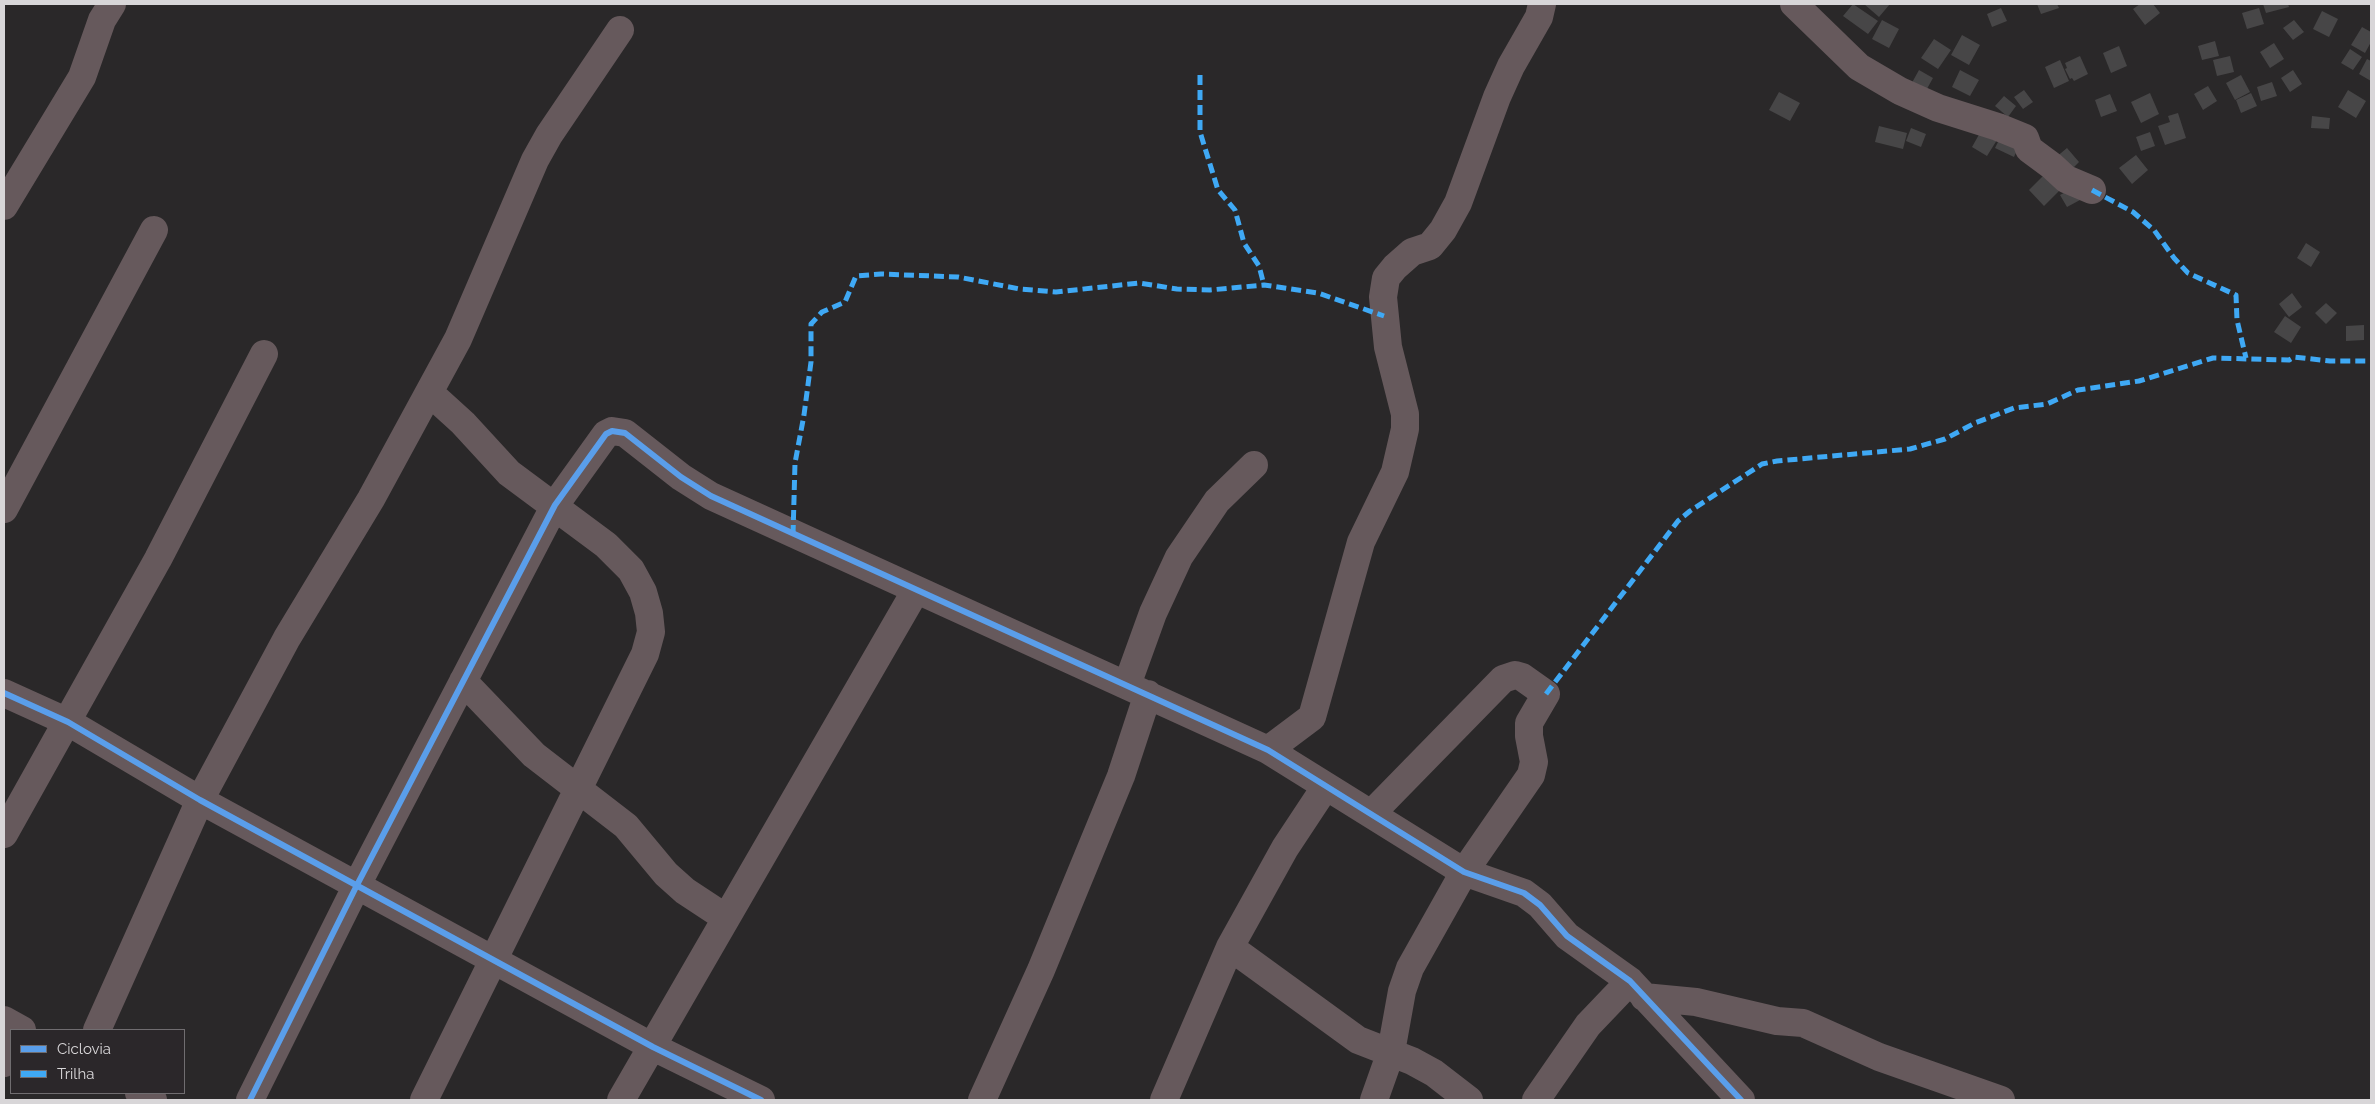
<!DOCTYPE html>
<style>
body{margin:0}
#map{position:relative;width:2375px;height:1104px;overflow:hidden;background:#2a2829;font-family:Raleway,sans-serif}
canvas{display:block}
.frame{position:absolute;inset:0;border:5px solid #d8d6d8;pointer-events:none}
.legend{position:absolute;left:10px;top:1029px;width:175px;height:65px;box-sizing:border-box;background:#2b272a;border:1px solid #706d70;margin:0;padding:6px 9px;list-style:none;font-size:15px;color:#d8d6d8}
.legend li{display:flex;align-items:center;gap:10px;height:25px}
.legend b{width:25px;border:1px solid #706d70}
</style>
<div id="map">
<canvas width="2375" height="1104"></canvas>
<div class="frame"></div>
<ul class="legend">
<li><b style="height:6px;background:#5a9eea"></b>Ciclovia</li>
<li><b style="height:6px;background:#3fa9f5"></b>Trilha</li>
</ul>
</div>
<script>
const ctx = document.querySelector('canvas').getContext('2d');
ctx.lineJoin = 'round';
function paint(path, color) { ctx.fillStyle = color; ctx.fill(path, 'evenodd'); }
const shape = rows => new Path2D(rows.map(r => 'M' + r).join(''));
function stroke(path, color, width, dash) { ctx.strokeStyle = color; ctx.lineWidth = width; ctx.lineCap = dash ? 'butt' : 'round'; ctx.setLineDash(dash || []); ctx.stroke(path); }
const building = shape([
 [1853,4,1878,21,1868,34,1843,16],
 [1864,4,1890,4,1879,17],
 [2037,4,2057,4,2059,8,2041,14],
 [2140,4,2153,4,2160,13,2145,25,2133,9],
 [2263,4,2288,4,2289,7,2266,13],
 [2001,8,2007,21,1992,27,1987,14],
 [2259,8,2264,24,2247,29,2242,13],
 [2322,11,2338,19,2329,37,2313,29],
 [1882,20,1899,29,1889,48,1872,39],
 [2294,20,2304,32,2293,40,2283,28],
 [2362,27,2371,32,2371,42,2365,53,2351,45],
 [1962,35,1980,45,1969,65,1951,55],
 [1934,39,1951,50,1938,69,1921,58],
 [2215,41,2219,56,2202,60,2198,46],
 [2274,43,2284,59,2270,68,2260,52],
 [2119,46,2127,66,2111,73,2103,53],
 [2350,49,2362,57,2353,70,2341,63],
 [2080,56,2088,74,2074,81,2072,78,2070,79,2065,69,2067,68,2065,63],
 [2230,56,2234,72,2217,76,2213,60],
 [2367,59,2371,61,2371,81,2359,74],
 [2060,60,2069,81,2054,88,2045,67],
 [1919,70,1933,78,1923,96,1909,88],
 [1960,70,1979,80,1970,96,1952,87],
 [2293,70,2302,84,2290,92,2281,78],
 [2241,75,2250,92,2235,100,2226,83],
 [2272,82,2277,96,2261,101,2257,87],
 [2208,86,2217,101,2203,110,2194,94],
 [2024,90,2033,102,2023,109,2014,97],
 [2348,90,2366,101,2356,118,2338,107],
 [1779,92,1800,103,1790,121,1769,110],
 [2150,93,2159,114,2141,123,2131,102],
 [2251,93,2257,106,2241,113,2236,100],
 [2110,94,2117,111,2101,117,2095,100],
 [2004,96,2016,106,2008,117,1995,106],
 [2178,113,2186,138,2165,145,2158,126,2170,122,2168,116],
 [2312,116,2330,118,2329,129,2311,128],
 [1879,126,1907,133,1903,149,1875,142],
 [1911,128,1926,134,1921,147,1906,141],
 [1981,131,1997,140,1987,156,1972,147],
 [2003,132,2021,141,2014,157,1995,148],
 [2150,132,2155,146,2141,151,2136,137],
 [2067,148,2079,162,2068,173,2055,158],
 [2136,155,2148,170,2132,184,2119,168],
 [2047,172,2062,188,2044,206,2029,190],
 [2073,188,2080,200,2067,207,2060,195],
 [2306,243,2320,252,2311,267,2297,258],
 [2292,293,2302,307,2289,317,2279,304],
 [2326,303,2337,313,2326,324,2315,313],
 [2285,316,2301,327,2291,343,2274,332],
 [2364,325,2364,340,2346,341,2346,326]
]);
const minor = shape([
 [1794,4,1859,67,1900,91,1938,108,1998,127,2025,138,2029,149,2052,166,2066,179,2092,190],
 [4,206,82,77,102,20,112,4],
 [4,509,154,230],
 [463,681,534,755,626,826,666,874,685,891,726,918],
 [1127,685,1153,613,1179,557,1217,501,1254,465],
 [4,693,68,722,200,800,653,1047,761,1100],
 [1268,750,1312,717,1361,542,1395,472,1405,429,1405,414,1388,347,1383,297,1386,278,1395,267,1412,252,1430,246,1443,230,1458,203,1497,97,1511,66,1539,17,1542,4],
 [1371,814,1503,679,1515,675,1522,677,1546,694,1529,723,1529,736,1534,762,1531,775,1464,872,1410,968,1402,991,1391,1052,1374,1100],
 [4,834,158,559,264,354],
 [1230,947,1358,1040,1412,1061,1434,1073,1469,1100],
 [1644,997,1696,1002,1777,1021,1803,1023,1879,1057,2001,1100],
 [4,1020,22,1030],
 [97,1030,200,800,287,638,371,499,458,339,535,160,549,135,620,30],
 [4,1063,11,1048],
 [139,1093,153,1100],
 [250,1100,357,885,555,505,606,434,612,431,625,433,681,477,711,496,1268,750,1464,872,1524,893,1540,905,1567,936,1630,981,1741,1100],
 [424,1100,645,654,651,632,649,613,643,592,631,570,606,545,509,473,463,423,430,393],
 [621,1100,916,590],
 [982,1100,1041,970,1121,776,1148,694],
 [1164,1100,1230,947,1285,848,1326,786],
 [1536,1100,1588,1025,1630,981]
]);
const quiet = shape([
 [1200,75,1200,132,1218,190,1235,210,1244,243,1259,266,1264,285],
 [2092,190,2133,212,2154,230,2174,258,2188,273,2236,295,2237,320,2246,358],
 [793,535,795,463,804,415,811,362,811,324,822,312,845,302,856,276,881,274,958,277,1020,289,1056,292,1139,283,1177,289,1210,290,1264,285,1318,293,1384,316],
 [1546,694,1678,521,1690,511,1762,464,1777,461,1910,449,1945,439,1975,423,2014,408,2047,404,2078,390,2139,381,2213,358,2289,360,2294,357,2330,361,2371,361]
]);
const cycleway = shape([
 [4,693,68,722,200,800,653,1047,761,1100],
 [250,1100,357,885,555,505,606,434,612,431,625,433,681,477,711,496,1268,750,1464,872,1524,893,1540,905,1567,936,1630,981,1741,1100]
]);
paint(building, '#474647');
stroke(minor, '#66595c', 28);
stroke(quiet, '#3fa9f5', 5, [10, 5]);
stroke(cycleway, '#5a9eea', 6);
</script>
